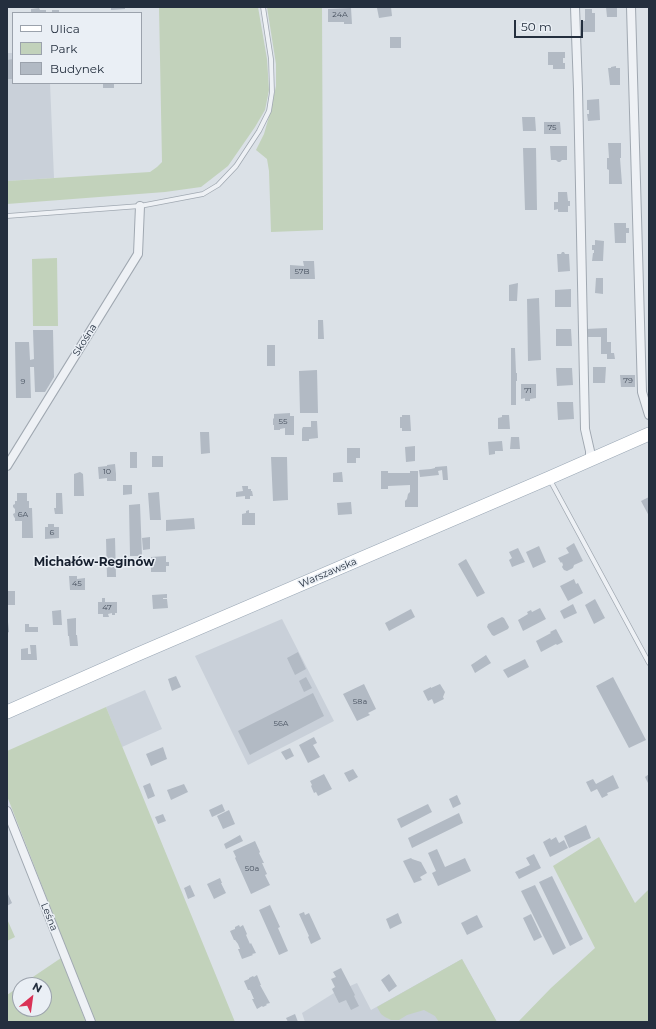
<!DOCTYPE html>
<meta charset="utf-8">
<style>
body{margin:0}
#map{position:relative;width:656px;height:1029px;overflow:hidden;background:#dbe1e7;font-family:Montserrat,sans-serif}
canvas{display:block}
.frame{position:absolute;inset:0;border:8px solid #242f3e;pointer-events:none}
.legend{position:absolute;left:12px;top:12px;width:130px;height:72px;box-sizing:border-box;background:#eaeff5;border:1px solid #9ba2ac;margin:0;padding:5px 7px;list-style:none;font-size:12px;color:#242f3e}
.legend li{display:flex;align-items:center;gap:8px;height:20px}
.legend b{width:20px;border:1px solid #9ba2ac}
.north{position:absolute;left:12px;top:977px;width:40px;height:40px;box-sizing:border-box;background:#eaeff5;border:1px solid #9ba2ac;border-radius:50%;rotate:29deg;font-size:11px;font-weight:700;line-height:16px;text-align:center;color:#242f3e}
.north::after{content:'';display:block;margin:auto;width:14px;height:18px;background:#da3256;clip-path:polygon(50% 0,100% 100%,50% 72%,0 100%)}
.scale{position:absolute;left:514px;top:20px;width:69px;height:18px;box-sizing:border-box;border:2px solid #242f3e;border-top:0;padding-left:5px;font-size:12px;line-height:14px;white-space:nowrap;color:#242f3e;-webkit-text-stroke:3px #eaeff5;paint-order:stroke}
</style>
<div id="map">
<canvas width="656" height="1029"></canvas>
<div class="frame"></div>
<ul class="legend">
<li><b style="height:5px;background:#fff"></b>Ulica</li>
<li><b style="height:11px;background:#c2d2bb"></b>Park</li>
<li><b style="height:11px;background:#b2bac4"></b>Budynek</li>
</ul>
<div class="north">N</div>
<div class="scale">50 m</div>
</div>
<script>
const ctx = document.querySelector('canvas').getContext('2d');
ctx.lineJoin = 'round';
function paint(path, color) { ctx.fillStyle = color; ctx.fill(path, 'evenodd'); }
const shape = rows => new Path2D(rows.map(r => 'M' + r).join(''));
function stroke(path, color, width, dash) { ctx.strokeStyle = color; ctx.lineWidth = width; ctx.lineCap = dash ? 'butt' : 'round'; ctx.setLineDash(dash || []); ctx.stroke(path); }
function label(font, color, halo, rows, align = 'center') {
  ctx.font = font + ' Montserrat,sans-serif'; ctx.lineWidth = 3; ctx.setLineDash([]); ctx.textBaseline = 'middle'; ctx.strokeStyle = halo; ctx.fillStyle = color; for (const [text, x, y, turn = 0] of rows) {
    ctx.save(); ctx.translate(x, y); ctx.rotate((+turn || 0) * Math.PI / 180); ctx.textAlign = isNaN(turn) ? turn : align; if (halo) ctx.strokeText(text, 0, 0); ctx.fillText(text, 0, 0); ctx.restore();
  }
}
const built = shape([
 [7,53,13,53,13,83,50,83,54,178,7,181],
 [282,619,334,721,248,765,195,656],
 [145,690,162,729,122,747,106,707],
 [462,959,497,1022,305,1022,302,1013,334,993,357,983,371,1010]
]);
const green = shape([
 [159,7,258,7,267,59,269,90,265,110,255,127,228,166,201,187,165,192,7,204,7,181,150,172,157,167,162,162],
 [267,7,322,7,323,230,271,232,269,171,267,159,256,150,264,134,270,113,276,86,276,64],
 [57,258,58,326,33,326,32,259],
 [106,707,199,934,235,1022,95,1022,7,796,7,751],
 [599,837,635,903,649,889,649,1022,518,1022,551,988,595,948,553,866],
 [7,919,15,937,7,941],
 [61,958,86,1022,7,1022,7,995,20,986,20,1009,44,1009,44,985,21,985],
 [462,959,497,1022,439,1022,435,1016,424,1010,407,1015,399,1020,391,1020,385,1017,381,1014,377,1007]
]);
const building = shape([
 [111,7,125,7,125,9,111,10],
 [384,7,391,7,392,16,379,18,377,8],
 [606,7,617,7,617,17,607,17],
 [39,8,40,10,46,10,46,13,31,13,31,9],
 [351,8,352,24,344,24,344,22,328,22,328,9],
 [585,9,592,9,592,13,595,13,595,32,582,32,582,21,585,21],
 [52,10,59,10,59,13,52,13],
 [390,37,401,37,401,48,390,48],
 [548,52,565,52,565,58,563,58,563,63,565,63,565,69,553,69,553,65,548,65],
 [13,59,13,79,7,79,7,60],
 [616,66,616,68,620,68,620,85,610,85,608,68,611,68,611,67],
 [103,83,114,83,114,88,103,88],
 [599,99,600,120,588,121,587,114,589,114,589,110,587,110,587,100],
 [522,117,535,117,536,131,523,131],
 [544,122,560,122,561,134,544,134],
 [608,143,621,143,621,158,620,158,622,184,609,184,609,170,607,169,607,158,609,158],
 [550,146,567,146,567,160,562,160,560,162,558,162,556,160,551,160],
 [523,148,536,148,537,210,525,210],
 [558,192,567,192,568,201,570,201,570,206,568,206,568,212,558,212,558,209,554,210,554,202,558,202],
 [614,223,626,223,626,228,629,228,629,233,626,233,626,243,615,243],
 [595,240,604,241,603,261,592,261,593,253,594,253,594,250,592,250,592,245,595,245],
 [562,252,564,252,565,254,569,254,570,271,558,272,557,254,561,254],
 [303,261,314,261,315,279,290,279,290,265,304,266],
 [596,278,603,278,603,294,595,293],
 [518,283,517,301,509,301,509,285],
 [571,289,571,307,555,307,555,290],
 [539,298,541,360,528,361,527,299],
 [318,320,323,320,324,339,318,339],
 [607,328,607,342,611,342,611,353,614,353,615,359,607,359,607,354,601,354,601,337,586,337,586,329],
 [556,329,571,329,572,346,556,346],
 [33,330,53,330,54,377,45,392,35,392,34,367,30,367,31,398,16,398,15,342,29,342,30,360,34,359],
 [267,345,275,345,275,366,267,366],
 [511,348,515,348,516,373,517,373,517,381,516,381,516,405,511,405],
 [593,367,606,367,605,383,593,383],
 [556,368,572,368,573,385,557,386],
 [317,370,318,413,300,413,299,371],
 [620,375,635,375,635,387,621,387],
 [521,384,536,384,536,398,530,399,530,401,525,401,525,398,521,399],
 [557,402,573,402,574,419,558,420],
 [290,413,290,416,294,416,294,435,285,435,285,428,280,429,280,430,274,430,274,425,273,425,273,419,274,418,274,414],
 [402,415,410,415,411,431,402,431,402,428,400,428,400,417,402,417],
 [502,415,509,415,510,429,498,429,498,418,502,417],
 [311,421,317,421,318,438,309,439,309,441,302,441,302,429,303,427,311,427],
 [200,432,209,432,210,453,201,454],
 [511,437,519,437,520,449,510,449],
 [502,441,503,451,495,451,495,454,489,455,488,442],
 [415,446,415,461,406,462,405,447],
 [347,448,360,448,360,458,356,458,356,463,347,463],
 [130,452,137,452,137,468,130,468],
 [152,456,163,456,163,467,152,467],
 [271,457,287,457,288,500,273,501],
 [115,464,116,474,116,481,107,481,107,478,99,479,98,467,107,466,107,465],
 [447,466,448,480,443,480,442,470,438,471,439,475,420,477,419,470,431,469,435,468,435,467],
 [381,471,388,471,388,473,410,473,410,471,418,471,418,507,405,507,405,501,407,499,408,494,410,492,410,485,388,486,388,489,381,489],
 [80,472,83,474,84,496,74,496,74,474],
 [342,472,343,482,333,482,333,473],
 [123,485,132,485,132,494,123,495],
 [242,486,248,486,248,489,251,489,251,491,252,491,253,496,250,496,250,499,245,499,245,496,236,497,236,492,243,491],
 [159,492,161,520,150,520,148,493],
 [17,493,27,493,27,501,29,501,29,508,32,508,33,538,22,538,22,521,15,521,15,518,14,517,13,514,15,513,15,509,13,507,13,505,15,504,15,501,17,501],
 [56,493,62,493,63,514,55,514,54,508,56,508],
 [649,497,649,516,641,501],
 [351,502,352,514,338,515,337,503],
 [140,504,142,556,130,556,129,505],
 [249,510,249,513,255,513,255,525,242,525,242,514,246,513,246,511],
 [194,518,195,529,166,531,166,520],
 [48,524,54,524,54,527,59,527,59,538,45,539,45,527,48,527],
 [150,537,150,549,143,550,142,538],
 [115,538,116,577,107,577,106,539],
 [574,543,583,561,574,565,573,568,567,571,564,570,562,567,563,565,562,562,561,563,558,558,569,553,566,548],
 [539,546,546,562,533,568,526,552],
 [518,548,525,562,512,567,509,560,512,558,509,552],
 [166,556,166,562,169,562,169,566,166,566,166,572,151,572,151,557],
 [466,559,485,593,477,597,458,564],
 [69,576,77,576,77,579,85,578,85,590,70,590],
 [574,579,576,584,578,583,583,593,568,601,560,586],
 [8,591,15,591,15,605,8,605],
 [167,594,167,598,163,598,163,599,167,599,168,608,153,609,152,595],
 [102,598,105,598,105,602,117,602,117,613,115,613,115,615,112,615,112,613,108,614,109,617,103,617,103,614,98,614,98,602,102,602],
 [595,599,605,618,594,624,585,605],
 [573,604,577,613,564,619,560,611],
 [540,608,546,619,523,631,518,620,528,614,527,612,531,610,532,612],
 [411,609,415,617,389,631,385,623],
 [61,610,62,625,53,625,52,611],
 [502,617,504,618,509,627,508,629,494,636,492,635,487,627,488,624],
 [76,618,76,635,77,635,78,646,70,646,69,636,68,636,67,619],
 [7,622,8,622,9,632,7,633],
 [25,624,29,624,29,627,38,627,38,632,25,632],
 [556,629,563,642,557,645,556,644,541,652,536,641,551,633,550,632],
 [30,645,36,645,37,660,21,660,21,649,28,648,28,654,31,654],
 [298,652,306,669,295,675,287,658],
 [486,655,491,663,475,673,471,665],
 [525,659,529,667,508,678,503,670],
 [176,676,181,687,172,691,168,679],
 [306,677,312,688,304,692,299,681],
 [613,677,646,740,629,748,596,686],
 [364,684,376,709,368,713,370,715,357,721,343,694],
 [440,684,445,692,443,697,444,699,434,704,432,699,428,701,423,691,431,687,431,688],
 [313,693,324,716,250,755,238,731],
 [314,737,317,743,313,745,320,757,308,763,299,745],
 [163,747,167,759,151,766,146,754],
 [290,748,294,756,286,760,281,752],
 [353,769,358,777,349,782,344,773],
 [324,774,332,789,318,796,316,792,314,793,311,786,312,785,310,781],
 [649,774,649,785,645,777],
 [613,775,619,788,607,793,608,795,602,798,597,789,591,792,586,782,593,779,596,784],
 [150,783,155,796,148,799,143,786],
 [184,784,188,792,171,800,167,790],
 [457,795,461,804,453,808,449,799],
 [222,804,225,811,212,817,209,810],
 [428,804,432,812,401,828,397,819],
 [229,810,235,824,223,829,217,816],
 [459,813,463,823,412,848,408,838],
 [163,814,166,821,158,824,155,817],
 [586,825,591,838,569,848,564,836],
 [240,835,243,841,226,849,224,844],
 [556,837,559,843,564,840,568,848,550,857,543,842,550,838,551,840],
 [255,841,260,852,259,853,264,863,262,863,267,874,265,875,270,885,251,894,235,858,236,857,233,851],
 [437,849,445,867,465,858,471,871,438,886,432,873,436,871,428,853],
 [534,854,541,868,519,879,515,872,530,865,526,858],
 [411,858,412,859,421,862,427,873,420,877,422,880,414,883,403,861],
 [552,876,583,939,570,946,539,882],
 [220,878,222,883,221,883,226,893,214,899,207,884],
 [190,885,195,896,188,899,184,888],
 [535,885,566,948,553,955,521,891],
 [7,892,12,903,7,906],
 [270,905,280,927,278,928,288,951,279,955,259,910],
 [304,912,305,915,309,913,321,939,311,944,308,937,309,936,299,914],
 [398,913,402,923,390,929,386,919],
 [531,914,542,937,534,941,523,918],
 [477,915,483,927,467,935,461,923],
 [239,925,240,927,243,925,247,934,246,935,250,944,251,943,256,953,252,954,253,955,242,959,238,949,240,949,238,944,235,940,234,940,230,931,235,929,235,927],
 [341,968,355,995,354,996,359,1006,351,1010,346,1000,339,1003,334,993,339,990,334,993,332,989,335,987,331,979,336,977,333,972],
 [389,974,397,986,389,992,381,980],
 [257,975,261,985,260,985,270,1003,266,1004,267,1005,263,1007,262,1006,257,1009,252,999,254,999,250,990,248,990,244,981,249,979,249,978,253,976,254,977],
 [295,1014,298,1022,288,1022,286,1018]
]);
const lane = shape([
 [7,216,140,206,203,194,218,185,236,166,259,131,269,111,272,92,271,59,263,7],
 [550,480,649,663]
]);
const street = shape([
 [575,7,578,89,585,429,590,451,590,459],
 [631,7,642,392,649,415],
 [7,466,138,254,140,206],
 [7,811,91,1022]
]);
const primary = shape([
 [7,712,136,655,549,478,649,434]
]);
const numberNames = [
 ["24A",340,15],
 ["75",552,128],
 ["57B",302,272],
 ["79",628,381],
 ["9",23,382],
 ["71",528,391],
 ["55",283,422],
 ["10",107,472],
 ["6A",23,515],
 ["6",52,533],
 ["45",77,584],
 ["47",107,608],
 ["58a",360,702],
 ["56A",281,724],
 ["50a",252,869]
];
const streetNames = [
 ["Skośna",85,340,-58],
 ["Warszawska",328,573,-23],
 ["Leśna",49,917,68]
];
const quarterNames = [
 ["Michałów-Reginów",94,562]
];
paint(built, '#c9d0d9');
paint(green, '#c2d2bb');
paint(building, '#b2bac4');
stroke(lane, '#a0a8b1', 5.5);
stroke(street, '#a0a8b1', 10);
stroke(primary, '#99a6b4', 14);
stroke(lane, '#eef1f5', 4);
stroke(street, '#eef1f5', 8);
stroke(primary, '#fff', 13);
label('8px', '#485260', null, numberNames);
label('10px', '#242f3e', '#eaeff5', streetNames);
label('bold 12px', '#17202f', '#eaeff5', quarterNames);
</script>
